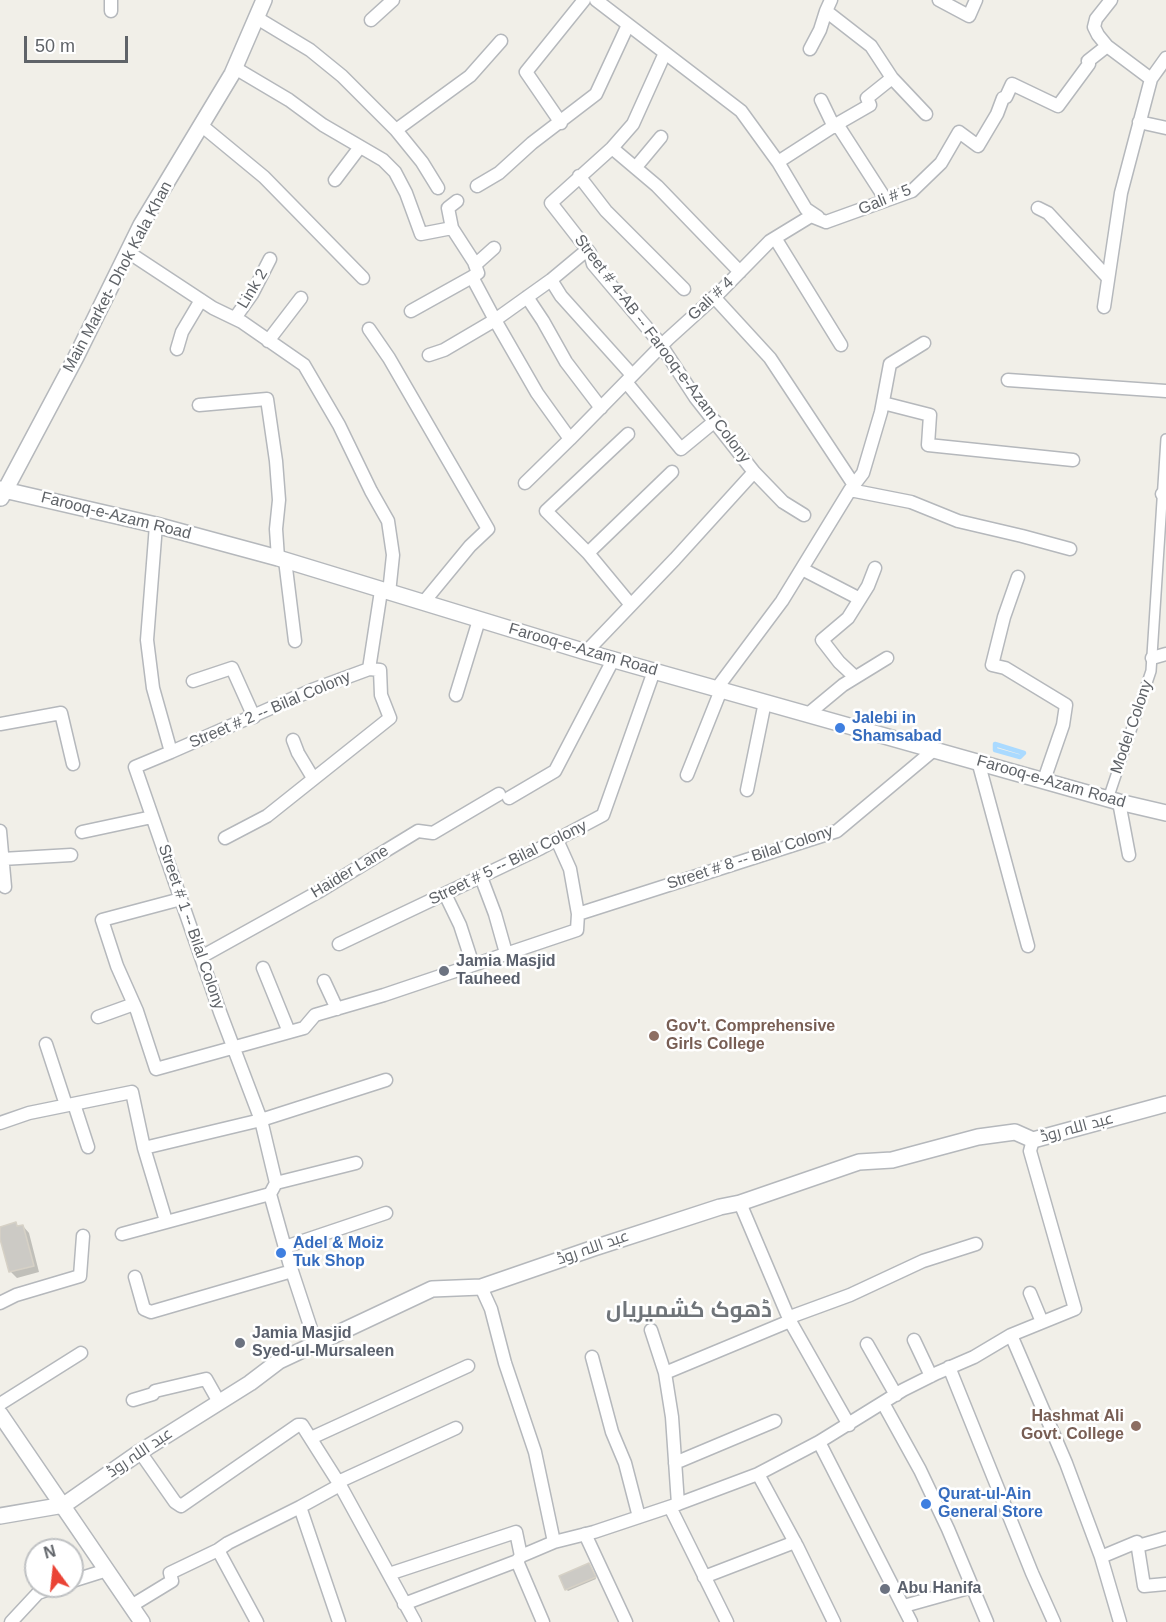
<!DOCTYPE html>
<meta charset="utf-8">
<style>
body{margin:0}
#map{position:relative;width:1166px;height:1622px;overflow:hidden;background:#f1efe8;font-family:Helvetica,sans-serif}
canvas{display:block}
.north{position:absolute;left:24px;top:1538px;width:60px;height:60px;box-sizing:border-box;background:#fff;border:2px solid #bfc1c3;border-radius:50%;rotate:345deg;font-size:16px;font-weight:700;line-height:24px;text-align:center;color:#5f6368}
.north::after{content:'';display:block;margin:auto;width:21px;height:27px;background:#ea4335;clip-path:polygon(50% 0,100% 100%,50% 72%,0 100%)}
.scale{position:absolute;left:24px;top:36px;width:104px;height:27px;box-sizing:border-box;border:3px solid #5f6368;border-top:0;padding-left:8px;font-size:18px;line-height:21px;white-space:nowrap;color:#5f6368;-webkit-text-stroke:4px #fff;paint-order:stroke}
</style>
<div id="map">
<canvas width="1166" height="1622"></canvas>
<div class="north">N</div>
<div class="scale">50 m</div>
</div>
<script>
const ctx = document.querySelector('canvas').getContext('2d');
ctx.lineJoin = 'round';
function paint(path, color) { ctx.fillStyle = color; ctx.fill(path, 'evenodd'); }
const shape = rows => new Path2D(rows.map(r => 'M' + r).join(''));
function stroke(path, color, width, dash) { ctx.strokeStyle = color; ctx.lineWidth = width; ctx.lineCap = dash ? 'butt' : 'round'; ctx.setLineDash(dash || []); ctx.stroke(path); }
function label(font, color, halo, rows, align = 'center') {
  ctx.font = font + ' Helvetica,Cairo,sans-serif'; ctx.lineWidth = 5; ctx.setLineDash([]); ctx.textBaseline = 'middle'; ctx.strokeStyle = halo; ctx.fillStyle = color; for (const [text, x, y, turn = 0] of rows) {
    ctx.save(); ctx.translate(x, y); ctx.rotate((+turn || 0) * Math.PI / 180); ctx.textAlign = isNaN(turn) ? turn : align; if (halo) ctx.strokeText(text, 0, 0); ctx.fillText(text, 0, 0); ctx.restore();
  }
}
const shadow = shape([
 [16,1224,19,1227,23,1226,29,1233,39,1272,17,1278,11,1272,0,1233,0,1228],
 [590,1566,596,1579,568,1591,566,1589]
]);
const stream = shape([
 [995,744,1024,753,1020,757,995,750,995,744]
]);
const building = shape([
 [16,1222,17,1226,23,1225,34,1266,9,1272,0,1239,0,1227,16,1222],
 [589,1563,596,1577,565,1590,559,1576,589,1563]
]);
const pedestrian = shape([
 [1108,799,1151,671,1166,439]
]);
const minor = shape([
 [111,0,111,11],
 [596,0,741,111,778,162,806,209,818,217],
 [831,0,826,11,871,46,892,78,867,98,870,105,837,124],
 [939,0,969,16,976,0],
 [1111,0,1096,19,1094,27,1098,35,1107,46,1151,79],
 [257,18,310,50,342,76,396,130,422,162,438,188],
 [371,20,393,0],
 [810,49,820,30,826,11],
 [235,68,289,100,323,125,383,160,395,172,406,193,421,234,452,228,474,262,478,273,472,277,495,320,537,393,570,439,668,339,721,291,770,241,811,216,826,222],
 [892,78,926,114],
 [821,100,834,127],
 [1139,122,1166,128],
 [561,123,526,72,584,0],
 [201,125,264,177,363,278],
 [396,130,470,76,501,41],
 [612,148,657,186,740,272],
 [778,162,837,124,886,200],
 [636,167,661,137],
 [579,176,606,211,684,289],
 [335,180,360,147],
 [477,186,499,173,532,143,596,94,628,25],
 [1038,208,1048,213,1108,278],
 [826,222,912,191,941,163,959,132,978,146,997,114,1003,98,1006,97,1012,84,1058,106,1089,64,1088,61,1107,46],
 [452,228,448,208,457,201],
 [775,238,841,345],
 [128,252,213,308,242,322,304,365,339,425,371,491,388,521,393,555,389,593],
 [475,265,494,248],
 [551,280,561,296,632,375],
 [527,297,543,321,566,362,601,408],
 [714,297,770,358,854,485],
 [1104,307,1121,193,1151,79,1166,58],
 [411,311,472,277],
 [235,318,252,294,270,259],
 [369,329,389,358,488,529,470,546,423,603],
 [268,341,301,298],
 [177,349,182,332,201,300],
 [429,355,444,350,495,320,551,280,587,250],
 [1008,380,1166,391],
 [626,382,681,449,715,421],
 [883,403,930,415,928,445,1073,460],
 [199,405,267,399,276,461,279,500,276,529,278,558],
 [628,434,546,511,588,553,631,605],
 [754,472,783,502,804,515],
 [525,483,570,439],
 [850,490,911,502,958,521,1022,536,1070,549],
 [1162,494,1166,494],
 [156,525,147,640,153,688,171,752,135,767,220,1012,261,1120,276,1183,270,1194,289,1262,316,1344],
 [588,553,672,472],
 [285,560,295,641],
 [802,569,860,599],
 [1018,577,1004,617,992,665,1005,668,1066,705,1063,725,1044,780],
 [586,652,675,559,754,472,695,397,659,342,593,264,590,253,551,203,612,148,633,124,665,53],
 [1152,658,1166,654],
 [855,677,839,662,822,640,848,618,868,586,875,568],
 [193,681,232,668,254,717],
 [717,688,782,601,850,490,863,473,881,412,890,364,924,343],
 [456,695,479,620],
 [808,714,843,685,887,658],
 [0,724,61,713,73,764],
 [293,740,298,753,313,778],
 [171,752,312,690,369,669,381,591],
 [978,761,1028,946],
 [687,775,721,690],
 [747,790,765,702],
 [509,798,555,771,613,660],
 [1119,802,1129,855],
 [0,831,5,887],
 [82,832,152,817],
 [225,838,267,816,390,718,381,695,380,670,369,669],
 [2,859,71,855],
 [481,877,495,914,506,953],
 [445,894,460,925,473,965],
 [181,899,102,920,117,966,137,1011,156,1069,304,1028,315,1015,384,995,577,930,578,914,570,869,557,840],
 [578,914,837,831,935,749],
 [339,944,541,848,603,815,654,671],
 [201,957,318,892,418,831,433,833,499,794],
 [263,968,289,1032],
 [324,981,337,1009],
 [98,1017,134,1004],
 [46,1044,66,1105],
 [74,1104,88,1147],
 [0,1123,29,1113,132,1092,144,1148,166,1221],
 [144,1148,261,1120,386,1080],
 [276,1183,356,1163],
 [740,1203,790,1321,849,1425],
 [122,1234,270,1194],
 [285,1247,386,1213],
 [135,1277,144,1309,151,1312,292,1271],
 [481,1287,491,1309,505,1363,535,1452,554,1542],
 [1030,1293,1042,1322],
 [0,1303,16,1295,80,1276,83,1236],
 [790,1317,850,1295,923,1261,976,1244],
 [651,1330,665,1373,672,1417,678,1504],
 [1011,1335,1066,1463,1101,1557,1120,1622],
 [914,1340,931,1376],
 [867,1344,896,1395],
 [592,1357,612,1432,625,1463,639,1517],
 [949,1367,1032,1573,1054,1622],
 [665,1373,790,1321],
 [133,1400,153,1394,155,1391,206,1379,219,1402],
 [883,1403,920,1470,948,1529,987,1622],
 [0,1404,81,1353],
 [311,1438,468,1366],
 [819,1442,911,1622],
 [140,1452,175,1502,181,1506,298,1425,302,1425,340,1485,415,1622],
 [675,1463,775,1421],
 [758,1474,797,1546,834,1622],
 [338,1482,456,1428],
 [300,1507,339,1622],
 [670,1507,727,1622],
 [585,1534,626,1622],
 [1138,1546,1166,1538],
 [218,1550,257,1622],
 [1101,1557,1137,1542,1144,1586,1166,1584],
 [517,1561,543,1622],
 [389,1574,516,1532,521,1556],
 [704,1577,795,1542],
 [72,1581,107,1570],
 [404,1604,517,1561,521,1556,554,1542,594,1532,678,1504,758,1474,819,1442,903,1390,937,1373,974,1357,1011,1335,1075,1309,1030,1151,1033,1140],
 [131,1606,172,1581,170,1573,218,1550,228,1543,300,1507,340,1485],
 [904,1606,972,1587],
 [11,1622,38,1593,58,1586]
]);
const tertiary = shape([
 [0,489,156,525,278,558,586,652,1119,802,1166,813],
 [1,498,76,357,141,225,232,74,264,0],
 [0,1414,142,1622],
 [0,1516,64,1505,140,1452,250,1383,279,1361,432,1289,481,1287,594,1248,720,1207,740,1203,859,1162,892,1160,978,1137,1015,1132,1033,1140,1166,1104]
]);
const markers = [
 [840,728,6,"#3f7fe0"],
 [444,971,6,"#6b7280"],
 [654,1036,6,"#8d6e63"],
 [281,1253,6,"#3f7fe0"],
 [240,1343,6,"#6b7280"],
 [1136,1426,6,"#8d6e63"],
 [926,1504,6,"#3f7fe0"],
 [885,1589,6,"#6b7280"]
];
const streetNames = [
 ["Gali # 5",885,200,-22],
 ["Main Market- Dhok Kala Khan",118,277,-62],
 ["Link 2",253,289,-59],
 ["Gali # 4",711,299,-43],
 ["Street # 4-AB -- Farooq-e-Azam Colony",662,349,53],
 ["Farooq-e-Azam Road",116,516,14],
 ["Farooq-e-Azam Road",583,650,16],
 ["Street # 2 -- Bilal Colony",270,710,-23],
 ["Model Colony",1132,727,-71],
 ["Farooq-e-Azam Road",1051,782,16],
 ["Street # 8 -- Bilal Colony",750,858,-18],
 ["Street # 5 -- Bilal Colony",508,863,-26],
 ["Haider Lane",350,872,-31],
 ["Street # 1 -- Bilal Colony",191,927,71],
 ["عبد اللہ روڈ",1077,1128,-15],
 ["عبد اللہ روڈ",593,1248,-19],
 ["عبد اللہ روڈ",140,1453,-34]
];
const shopNames = [
 ["Jalebi in",852,719],
 ["Shamsabad",852,737],
 ["Adel & Moiz",293,1244],
 ["Tuk Shop",293,1262],
 ["Qurat-ul-Ain",938,1495],
 ["General Store",938,1513]
];
const worshipNames = [
 ["Jamia Masjid",456,962],
 ["Tauheed",456,980],
 ["Jamia Masjid",252,1334],
 ["Syed-ul-Mursaleen",252,1352],
 ["Abu Hanifa",897,1589]
];
const educationNames = [
 ["Gov't. Comprehensive",666,1027],
 ["Girls College",666,1045],
 ["Hashmat Ali",1124,1417,"right"],
 ["Govt. College",1124,1435,"right"]
];
const districtNames = [
 ["ڈھوک کشمیریاں",689,1311]
];
paint(shadow, '#0003');
stroke(stream, '#aadaff', 4.5);
paint(building, '#cccac5');
stroke(building, '#d6d1c6', 1.5);
stroke(pedestrian, '#b5b8bc', 12);
stroke(minor, '#b5b8bc', 15);
stroke(tertiary, '#b5b8bc', 18);
stroke(pedestrian, '#fff', 9);
stroke(minor, '#fff', 12);
stroke(tertiary, '#fff', 15);
for (const [x, y, r, color] of markers) { const dot = new Path2D(); dot.arc(x, y, r, 0, 2 * Math.PI); ctx.fillStyle = color; ctx.fill(dot); stroke(dot, '#fff', 2); }
label('16px', '#5f6368', '#fff', streetNames);
label('bold 16px', '#366cbe', '#fff', shopNames, 'left');
label('bold 16px', '#5b616d', '#fff', worshipNames, 'left');
label('bold 16px', '#785e54', '#fff', educationNames, 'left');
label('bold 22px', '#70757a', '#fff', districtNames);
</script>
